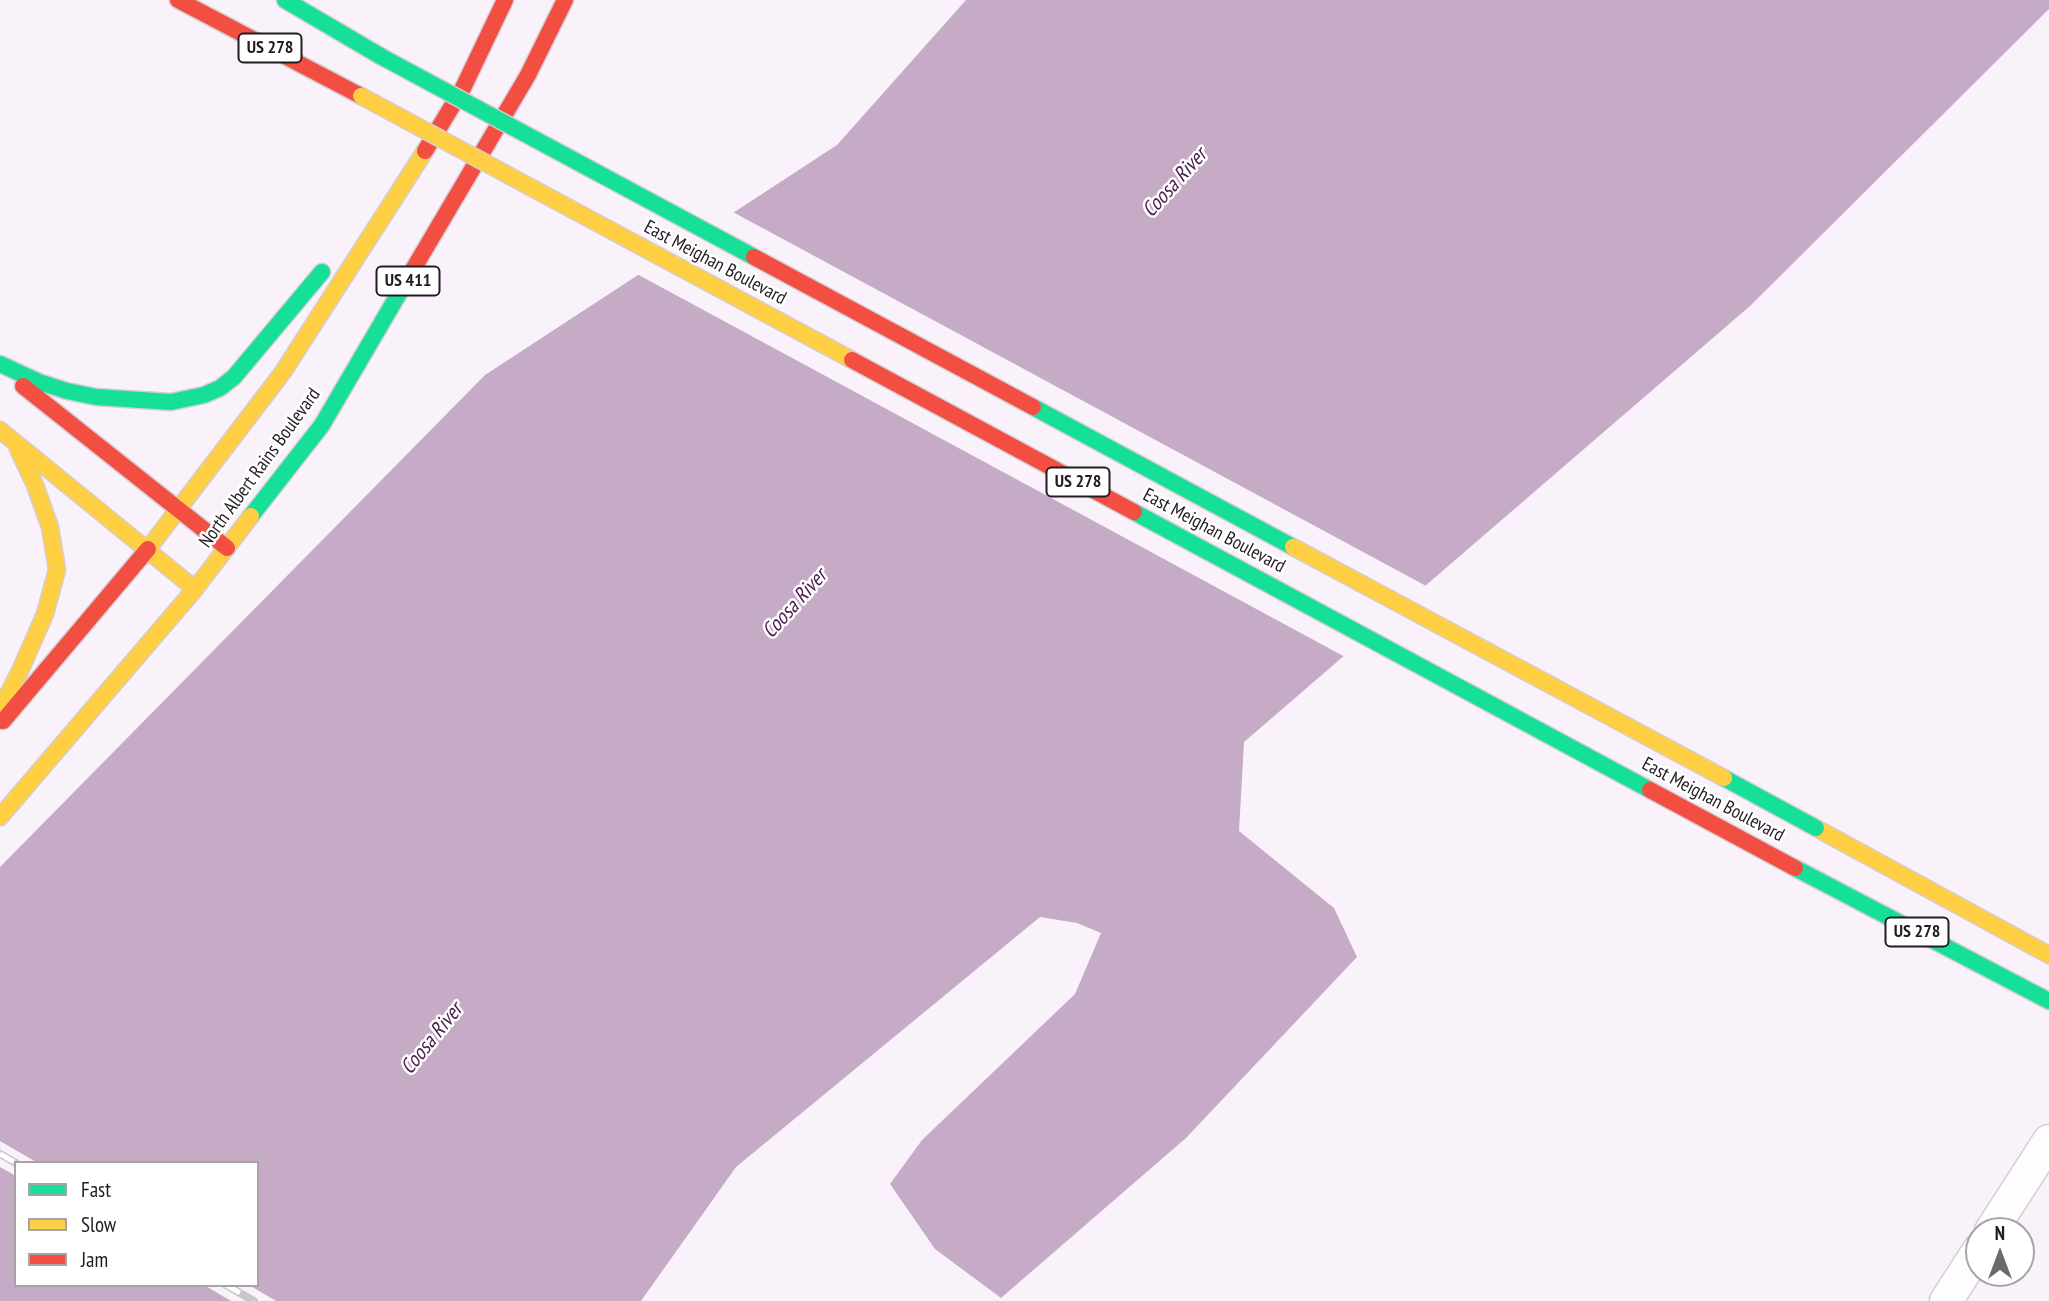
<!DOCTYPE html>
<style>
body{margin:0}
#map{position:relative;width:2049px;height:1301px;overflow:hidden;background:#faf2fa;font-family:"PT Sans Narrow",sans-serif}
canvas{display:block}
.legend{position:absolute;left:14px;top:1161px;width:245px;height:126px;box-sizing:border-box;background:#fff;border:2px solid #a7a4a7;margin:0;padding:9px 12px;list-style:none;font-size:21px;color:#221c22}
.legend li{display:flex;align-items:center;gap:14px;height:35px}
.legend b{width:35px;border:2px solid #a7a4a7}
.north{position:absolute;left:1965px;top:1217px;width:70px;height:70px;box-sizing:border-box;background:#fff;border:2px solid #a7a4a7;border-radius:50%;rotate:0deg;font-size:19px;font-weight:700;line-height:28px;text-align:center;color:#221c22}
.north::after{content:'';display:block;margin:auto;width:24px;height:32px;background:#6e676e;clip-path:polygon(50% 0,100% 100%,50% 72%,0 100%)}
</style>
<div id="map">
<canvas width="2049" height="1301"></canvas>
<ul class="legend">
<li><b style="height:9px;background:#16e098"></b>Fast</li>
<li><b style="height:9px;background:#ffcf43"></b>Slow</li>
<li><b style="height:9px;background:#f24e42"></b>Jam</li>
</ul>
<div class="north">N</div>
</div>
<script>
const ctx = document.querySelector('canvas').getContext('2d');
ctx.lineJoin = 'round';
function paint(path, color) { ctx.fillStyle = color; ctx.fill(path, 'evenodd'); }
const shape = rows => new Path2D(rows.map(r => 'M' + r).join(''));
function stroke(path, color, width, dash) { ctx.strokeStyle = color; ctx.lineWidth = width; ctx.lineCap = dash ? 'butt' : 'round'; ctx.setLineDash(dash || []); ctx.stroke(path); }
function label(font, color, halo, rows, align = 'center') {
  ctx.font = font + ' "PT Sans Narrow",sans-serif'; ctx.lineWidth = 5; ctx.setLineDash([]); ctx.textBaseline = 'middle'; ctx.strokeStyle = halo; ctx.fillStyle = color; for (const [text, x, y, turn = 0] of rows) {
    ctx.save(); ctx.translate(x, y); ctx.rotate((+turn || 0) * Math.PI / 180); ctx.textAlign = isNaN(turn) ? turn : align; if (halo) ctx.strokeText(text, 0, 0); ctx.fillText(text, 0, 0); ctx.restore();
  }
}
const water = shape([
 [966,0,2049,0,2049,9,1750,306,1244,742,1239,831,1334,908,1357,957,1186,1138,1001,1298,935,1249,890,1184,922,1140,1075,994,1101,933,1077,923,1040,917,736,1167,641,1301,0,1301,0,867,485,375,837,145],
 [16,1163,257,1163,257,1285,16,1285]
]);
const pier = shape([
 [731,211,1428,587,1347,658,635,273],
 [0,1141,38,1163,16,1163,16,1176,0,1167],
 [204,1285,249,1285,276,1301,231,1301]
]);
const street = shape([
 [1991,1231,2049,1141],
 [1946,1301,1979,1250]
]);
const fast = shape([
 [285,0,382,57],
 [0,364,39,382,67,391,96,397,171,402,204,395,220,388,234,377,322,272],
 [251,516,322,425,408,278],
 [1795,868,2049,1001]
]);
const slow = shape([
 [0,430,195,589,251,516],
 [148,549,283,372,425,151],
 [0,710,20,671,45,614,57,570,50,527,35,485,18,449],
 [0,817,195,589],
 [1816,828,2049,955]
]);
const jam = shape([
 [178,0,361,96],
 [425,151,463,88,505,0],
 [408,278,528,75,565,0],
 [23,386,227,548],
 [3,721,148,549]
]);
const rail = shape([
 [0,1154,16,1163],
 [226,1285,254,1301]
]);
const fastBridge = shape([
 [382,57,754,257],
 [1033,407,1293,547],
 [1134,512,1650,790],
 [1724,778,1816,828]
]);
const slowBridge = shape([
 [361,96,852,360],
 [1293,547,1724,778]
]);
const jamBridge = shape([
 [754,257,1033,407],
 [852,360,1134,512],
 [1650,790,1795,868]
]);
const shields = [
 [270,48,63],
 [408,281,63],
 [1078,482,63],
 [1917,932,63]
];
const shieldNames = [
 ["US 278",270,48],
 ["US 411",408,281],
 ["US 278",1078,482],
 ["US 278",1917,932]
];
const streetNames = [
 ["East Meighan Boulevard",715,263,28],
 ["North Albert Rains Boulevard",260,468,-54],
 ["East Meighan Boulevard",1214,531,28],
 ["East Meighan Boulevard",1713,800,28]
];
const waterNames = [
 ["Coosa River",1175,183,-48],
 ["Coosa River",795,604,-48],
 ["Coosa River",432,1039,-51]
];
paint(water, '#c5abc6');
paint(pier, '#faf2fa');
stroke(street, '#d4ced4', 35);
stroke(fast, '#d4ced4', 19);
stroke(slow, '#d4ced4', 19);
stroke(jam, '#d4ced4', 19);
stroke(street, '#fefdfe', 32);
stroke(fast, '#16e098', 16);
stroke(slow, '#ffcf43', 16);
stroke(jam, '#f24e42', 16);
stroke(rail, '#c9c6c9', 8);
stroke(rail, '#fff', 5, [16]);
stroke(fastBridge, '#d4ced4', 19, []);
stroke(slowBridge, '#d4ced4', 19, []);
stroke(jamBridge, '#d4ced4', 19, []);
stroke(fastBridge, '#16e098', 16);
stroke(slowBridge, '#ffcf43', 16);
stroke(jamBridge, '#f24e42', 16);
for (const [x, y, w] of shields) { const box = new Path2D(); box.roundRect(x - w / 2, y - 14.5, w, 29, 5); ctx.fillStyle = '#fff'; ctx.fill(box); stroke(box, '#221c22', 2); }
label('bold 18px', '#221c22', null, shieldNames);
label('19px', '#221c22', '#fff', streetNames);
label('italic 21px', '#491e4c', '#fff', waterNames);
</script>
